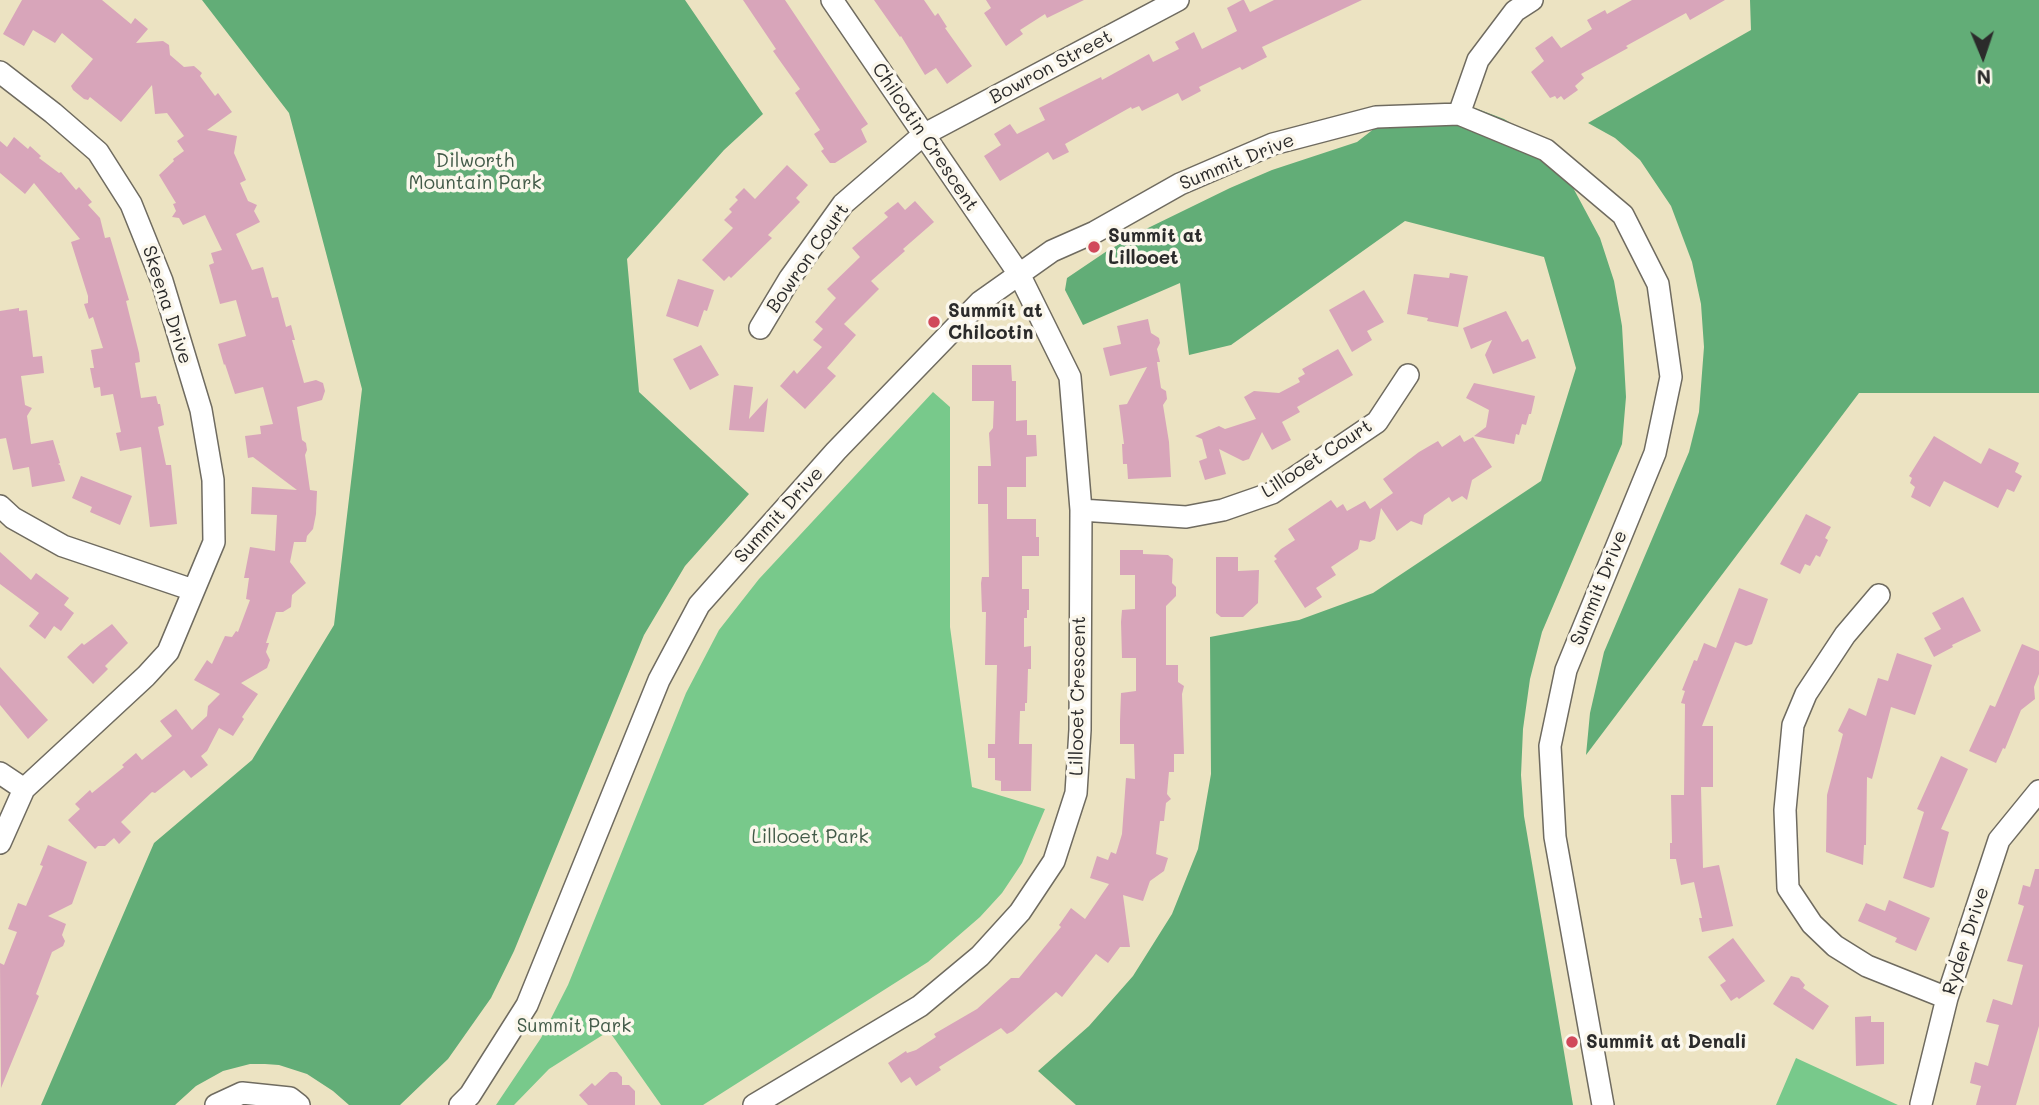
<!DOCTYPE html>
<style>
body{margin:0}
#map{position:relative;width:2039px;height:1105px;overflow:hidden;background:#ece3c2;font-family:Mali,sans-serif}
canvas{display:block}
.north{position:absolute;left:1948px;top:21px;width:70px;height:70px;-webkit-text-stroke:5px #fbf7ec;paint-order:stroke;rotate:178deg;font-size:19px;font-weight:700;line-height:28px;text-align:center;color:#2b2b2b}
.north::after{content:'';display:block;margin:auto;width:24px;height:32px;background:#2b2b2b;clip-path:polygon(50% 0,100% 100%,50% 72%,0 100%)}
</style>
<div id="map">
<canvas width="2039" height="1105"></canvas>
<div class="north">N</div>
</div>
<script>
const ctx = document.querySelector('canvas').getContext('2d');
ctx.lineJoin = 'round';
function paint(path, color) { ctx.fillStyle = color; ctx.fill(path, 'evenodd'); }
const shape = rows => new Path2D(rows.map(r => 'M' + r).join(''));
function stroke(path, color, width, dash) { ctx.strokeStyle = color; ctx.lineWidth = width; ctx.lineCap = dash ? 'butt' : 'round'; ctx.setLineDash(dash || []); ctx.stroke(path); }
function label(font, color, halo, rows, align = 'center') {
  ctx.font = font + ' Mali,sans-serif'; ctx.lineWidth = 7; ctx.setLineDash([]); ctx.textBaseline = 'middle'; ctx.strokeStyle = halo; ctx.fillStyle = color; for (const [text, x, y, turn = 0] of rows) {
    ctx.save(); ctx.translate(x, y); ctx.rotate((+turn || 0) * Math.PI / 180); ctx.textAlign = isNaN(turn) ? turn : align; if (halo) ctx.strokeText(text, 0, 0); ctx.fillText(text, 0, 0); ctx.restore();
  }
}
const green = shape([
 [933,392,950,407,950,627,972,787,1045,809,1022,863,1002,893,980,917,928,962,703,1105,661,1105,609,1031,549,1069,514,1105,496,1105,541,1038,568,985,686,693,719,630,759,579],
 [1796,1058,1898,1105,1776,1105]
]);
const forest = shape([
 [202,0,685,0,763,114,724,150,627,259,639,392,749,494,685,566,644,635,514,951,491,998,448,1059,400,1105,349,1105,333,1091,307,1074,279,1065,265,1064,250,1064,223,1071,196,1086,175,1105,41,1105,154,843,252,760,334,625,362,389,289,113],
 [1750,0,2039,0,2039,393,1859,393,1586,755,1590,713,1604,652,1689,452,1699,412,1704,347,1701,304,1692,262,1671,206,1640,160,1615,138,1588,123,1751,30],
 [1444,104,1475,108,1504,119,1519,128,1570,182,1600,238,1614,281,1622,326,1626,397,1622,444,1542,632,1530,679,1523,729,1521,775,1524,816,1573,1105,1076,1105,1038,1071,1089,1026,1133,976,1172,914,1198,849,1211,774,1210,637,1299,620,1373,593,1541,481,1576,368,1544,257,1405,221,1231,345,1189,355,1180,283,1083,325,1065,290,1067,278,1107,251,1148,228,1230,188,1272,170,1357,142,1384,121,1429,105]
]);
const building = shape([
 [22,0,102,0,131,24,135,18,148,29,136,43,163,41,169,45,170,55,184,67,194,66,202,73,200,76,215,96,218,93,232,112,207,130,237,136,234,153,246,180,240,183,248,201,257,205,254,211,260,222,236,234,252,270,263,267,272,298,278,297,286,327,291,325,295,340,292,340,304,383,316,380,323,383,325,391,322,400,297,407,302,440,306,443,307,450,305,455,310,490,317,491,316,514,313,529,307,536,306,542,294,542,290,562,306,583,292,595,291,607,283,612,276,612,266,643,269,643,266,652,270,660,267,668,241,683,258,694,242,717,244,719,233,736,219,728,207,751,201,756,208,765,191,778,184,770,155,793,152,792,121,822,131,832,119,844,114,838,105,846,98,846,95,849,68,820,80,809,75,804,90,790,92,793,124,767,122,765,136,753,142,760,172,736,160,721,176,709,192,730,207,716,208,706,220,694,194,680,207,660,212,664,225,636,232,637,236,631,238,632,250,600,246,599,249,578,244,578,250,547,275,551,277,515,251,514,252,487,297,490,253,457,248,458,245,436,261,434,260,426,273,424,263,387,235,394,225,364,224,365,218,344,246,336,236,300,220,304,209,265,214,263,211,253,222,250,205,215,183,225,179,218,172,217,176,211,173,204,176,203,159,175,174,161,173,159,184,151,177,141,184,136,167,113,155,114,152,85,121,122,90,97,88,100,84,99,73,90,71,86,93,59,62,33,55,43,33,30,24,46,3,34],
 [743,0,785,0,868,124,861,129,867,142,835,163,830,163,821,151,824,149,814,134,820,130,795,93,800,89,773,51,776,49],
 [874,0,924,0,935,16,938,13,947,27,945,28,972,66,947,84,936,68,925,75,901,36,900,37],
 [986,0,1084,0,1047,18,1045,14,1020,30,1023,34,1006,46,984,13,991,8],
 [1242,0,1244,0,1250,12,1274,0,1362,0,1262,47,1267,57,1242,70,1240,67,1199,87,1201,91,1182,101,1178,93,1142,111,1139,106,1132,109,1131,107,1065,144,1069,152,1053,160,1048,152,1000,181,984,156,1001,145,994,134,1010,124,1017,134,1045,120,1039,108,1101,77,1102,80,1149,54,1153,62,1179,49,1175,42,1194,32,1202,49,1237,31,1227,8],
 [1632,0,1725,0,1690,20,1686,13,1626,46,1628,48,1581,74,1584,78,1575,86,1578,90,1564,100,1561,96,1557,99,1555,96,1550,98,1531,72,1544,61,1535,48,1552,36,1561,48,1592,29,1587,20,1605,10,1607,14],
 [14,137,28,149,30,146,41,156,39,158,59,173,61,172,76,190,79,187,92,202,88,205,100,218,105,238,110,237,129,300,126,301,139,353,140,362,135,363,141,398,156,396,158,404,160,404,164,425,158,427,166,465,171,465,177,524,150,527,141,447,120,451,116,433,121,432,113,394,101,396,100,387,94,388,90,368,94,368,91,350,103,348,93,317,89,319,84,304,88,303,88,296,71,242,80,239,34,183,25,194,0,173,0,141,7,147],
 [787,165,808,185,796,198,800,202,768,235,772,238,731,278,729,276,724,281,702,260,733,228,724,220,732,212,729,209,738,200,735,197,744,188,755,199],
 [915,201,934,222,903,249,905,251,871,281,879,289,844,324,856,335,827,368,836,376,805,409,780,386,794,370,797,374,822,347,813,340,823,329,815,322,836,298,827,289,860,257,852,248,888,217,884,213,898,202,905,210],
 [1450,273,1468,276,1458,327,1427,321,1428,318,1407,314,1414,274,1449,278],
 [678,279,714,290,707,311,704,310,698,327,666,316],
 [1364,290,1384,322,1367,331,1372,340,1352,352,1329,310],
 [19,308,19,311,27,310,33,357,42,356,44,373,21,376,25,405,32,408,27,416,31,444,53,440,60,463,58,464,60,465,65,481,32,487,29,467,13,470,6,438,0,439,0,311],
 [1506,311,1522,342,1528,339,1536,358,1493,374,1485,355,1492,340,1471,349,1463,328],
 [1148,319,1151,333,1159,338,1160,343,1157,349,1160,362,1157,362,1161,388,1166,391,1167,399,1163,405,1169,442,1171,477,1128,479,1127,464,1123,464,1122,444,1124,444,1119,405,1127,404,1147,367,1110,376,1103,348,1121,344,1117,326],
 [701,345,719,375,690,390,673,359],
 [1338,349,1353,375,1297,407,1300,412,1282,422,1291,440,1272,450,1262,432,1249,459,1243,461,1219,449,1226,474,1205,480,1199,461,1207,458,1202,439,1195,436,1219,426,1225,429,1256,419,1244,397,1254,391,1279,393,1300,382,1298,378,1305,374,1302,369],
 [972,365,1011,365,1012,381,1016,381,1016,421,1027,420,1027,435,1036,435,1037,456,1026,457,1026,487,1007,487,1007,519,1036,519,1036,537,1039,537,1039,556,1022,556,1022,589,1029,589,1029,610,1027,610,1027,618,1024,618,1024,647,1031,646,1031,669,1028,669,1027,703,1025,703,1025,711,1020,711,1019,744,1032,744,1031,791,1001,791,1001,781,995,780,995,758,988,758,988,744,995,744,997,665,985,665,986,612,982,612,981,583,982,577,989,577,988,504,978,504,978,466,991,466,989,433,993,428,994,401,972,401],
 [1474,383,1535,396,1531,414,1529,414,1526,425,1522,424,1519,435,1516,434,1514,444,1474,436,1486,427,1489,410,1466,398],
 [734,385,753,387,749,419,768,398,764,432,729,430],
 [1460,435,1464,442,1473,437,1492,467,1472,480,1467,500,1462,496,1452,502,1449,497,1424,515,1422,525,1411,521,1397,531,1381,508,1375,539,1370,542,1360,540,1358,549,1331,567,1336,575,1316,588,1322,597,1305,608,1274,561,1277,559,1274,556,1281,549,1295,540,1288,529,1331,500,1337,508,1343,504,1347,511,1365,501,1370,509,1393,493,1383,479,1419,452,1438,441,1442,447],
 [1934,436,1981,464,1989,448,2019,463,2015,472,2022,476,2014,492,2007,489,1998,508,1944,481,1930,507,1911,497,1915,487,1910,483,1912,478,1909,476],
 [81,476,132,496,120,525,90,512,92,507,72,498],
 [1806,514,1831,527,1825,538,1828,540,1820,557,1816,555,1810,566,1805,564,1800,574,1780,564],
 [1120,550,1143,550,1143,554,1168,555,1173,559,1172,583,1176,587,1176,596,1166,606,1166,665,1178,665,1178,682,1184,686,1182,694,1184,754,1174,754,1174,772,1169,772,1167,794,1171,799,1166,803,1164,821,1160,821,1156,854,1168,858,1164,871,1150,881,1143,901,1123,895,1130,947,1120,947,1108,963,1096,954,1062,997,1056,992,1013,1031,1007,1034,1001,1028,939,1067,941,1070,916,1086,910,1077,901,1083,888,1063,906,1051,907,1053,916,1050,936,1037,934,1034,977,1009,1011,978,1019,978,1061,927,1059,925,1071,908,1085,919,1109,884,1090,878,1097,856,1108,860,1111,852,1116,854,1122,834,1126,778,1135,779,1134,744,1120,744,1120,721,1121,693,1136,691,1136,658,1122,658,1121,622,1122,610,1135,609,1135,575,1120,575],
 [0,552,31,580,36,573,69,598,64,605,74,613,61,631,54,626,45,639,29,626,39,613,0,584],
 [1216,557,1238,557,1238,571,1259,570,1258,603,1243,617,1221,617,1216,613],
 [1739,588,1768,599,1752,644,1746,646,1735,642,1702,726,1713,726,1713,787,1701,787,1703,868,1719,865,1733,926,1702,932,1699,918,1702,918,1694,882,1681,885,1676,859,1670,859,1670,843,1672,843,1671,795,1684,795,1685,704,1681,703,1685,691,1682,690,1694,660,1697,661,1704,643,1716,648],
 [1963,597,1981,631,1952,645,1953,647,1934,657,1924,638,1941,629,1932,613],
 [112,624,128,643,105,666,108,669,93,684,67,657,82,643,84,645],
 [2022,644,2039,651,2039,674,2034,687,2035,699,2021,710,2005,749,2003,748,1996,763,1969,751,1990,705,1995,707],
 [1897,653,1932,665,1915,715,1891,707,1872,779,1867,777,1866,845,1864,845,1863,865,1826,852,1827,795,1843,734,1838,731,1849,708,1866,716,1878,678,1888,681],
 [0,667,48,720,28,739,0,705],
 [1941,756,1968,769,1941,829,1949,832,1934,887,1931,888,1903,878,1924,812,1917,809],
 [48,845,87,862,72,904,48,916,66,924,62,935,65,941,63,946,52,952,36,994,39,996,1,1088,0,963,4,965,17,932,8,929,18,903,26,906,43,866,40,865],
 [2035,869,2039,869,2039,1026,2016,1105,1976,1105,1981,1086,1970,1083,1975,1062,1988,1066,1999,1025,1986,1022,1993,999,2012,1005,2023,965,2007,961,2024,906,2018,904,2023,885,2030,887],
 [1889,900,1930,918,1916,951,1895,942,1897,938,1858,921,1866,903,1885,911],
 [1733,938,1765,981,1739,999,1737,997,1731,1001,1720,985,1726,981,1708,957],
 [1791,976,1799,978,1805,985,1803,988,1829,1006,1813,1030,1773,1004],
 [1871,1016,1871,1022,1884,1022,1884,1064,1856,1066,1855,1017],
 [610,1072,617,1072,622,1077,622,1085,629,1085,635,1091,635,1105,588,1105,579,1095,592,1083,595,1086]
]);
const minor = shape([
 [0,72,53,113,98,152,131,204,162,281,201,410,213,480,214,542,168,652,146,676,24,789,0,843],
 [1459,114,1478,60,1515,11,1532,0],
 [760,328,790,278,843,204,923,135,1178,0],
 [0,506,13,518,63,546,193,590],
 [1081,510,1186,517,1223,510,1272,493,1377,422,1408,375],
 [1879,595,1845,635,1806,694,1793,725,1785,810,1788,888,1812,924,1835,946,1867,966,1947,998],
 [0,773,24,789],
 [1921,1104,1947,998,1999,840,2039,791],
 [216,1105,242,1093,290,1098,299,1105],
 [460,1105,470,1095,527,1005,659,680,699,605,836,451,980,302,1052,251,1095,232,1180,184,1273,144,1376,117,1459,114,1546,150,1623,215,1658,284,1671,377,1655,453,1566,670,1550,746,1555,837,1603,1105],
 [754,1105,920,1006,980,956,1020,912,1054,861,1076,793,1080,730,1081,510,1070,377,1019,274,832,0]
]);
const markers = [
 [1094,247,7,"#d1495b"],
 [934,322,7,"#d1495b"],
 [1572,1042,7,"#d1495b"]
];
const streetNames = [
 ["Bowron Street",1051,67,-28],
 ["Chilcotin Crescent",925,137,56],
 ["Summit Drive",1237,162,-22],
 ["Bowron Court",808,258,-55],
 ["Skeena Drive",167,305,72],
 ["Lillooet Court",1317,459,-33],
 ["Summit Drive",779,515,-48],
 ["Summit Drive",1599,588,-68],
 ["Lillooet Crescent",1078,696,-89],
 ["Ryder Drive",1966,941,-72]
];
const parkNames = [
 ["Dilworth",475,161],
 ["Mountain Park",475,183],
 ["Lillooet Park",810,837],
 ["Summit Park",574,1026]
];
const poiNames = [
 ["Summit at",1108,236],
 ["Lillooet",1108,258],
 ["Summit at",948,311],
 ["Chilcotin",948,333],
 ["Summit at Denali",1586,1042]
];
paint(green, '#78c98b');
paint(forest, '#62ad77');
paint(building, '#d8a5ba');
stroke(minor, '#6f6b60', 24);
stroke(minor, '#fff', 21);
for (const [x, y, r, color] of markers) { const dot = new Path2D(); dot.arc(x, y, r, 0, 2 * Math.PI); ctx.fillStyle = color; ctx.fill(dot); stroke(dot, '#fbf7ec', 2.5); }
label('19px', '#2b2b2b', '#fbf7ec', streetNames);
label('19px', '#425a48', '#fbf7ec', parkNames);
label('bold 19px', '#2b2b2b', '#fbf7ec', poiNames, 'left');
</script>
